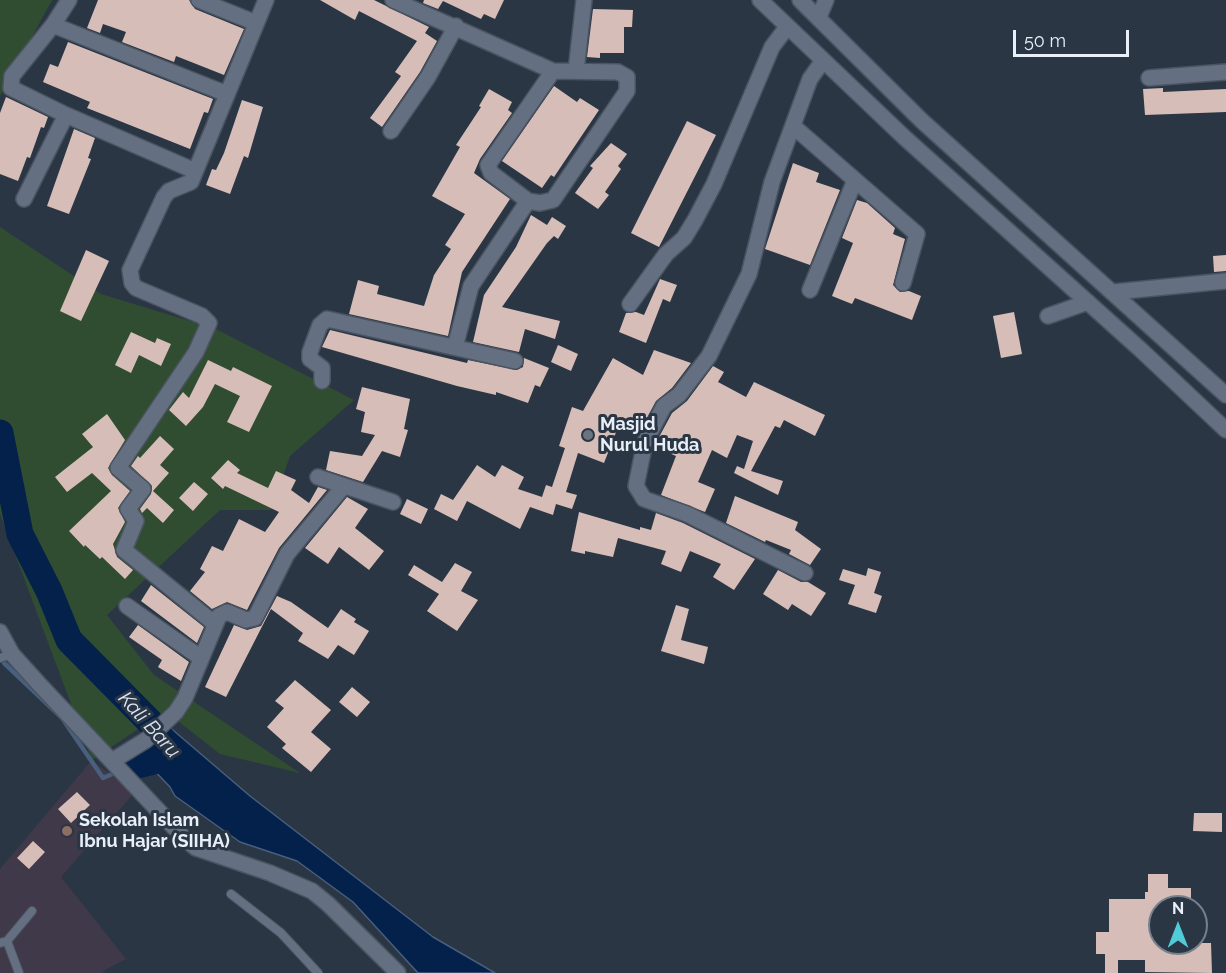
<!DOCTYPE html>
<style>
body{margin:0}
#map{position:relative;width:1226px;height:973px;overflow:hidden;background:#2b3645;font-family:Raleway,sans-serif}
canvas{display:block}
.north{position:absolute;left:1148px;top:895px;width:60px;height:60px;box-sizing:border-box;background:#2b3645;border:2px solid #77808d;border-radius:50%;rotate:0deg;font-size:16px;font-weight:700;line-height:24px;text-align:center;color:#e8eff9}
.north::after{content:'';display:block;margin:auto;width:21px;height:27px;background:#52cbd9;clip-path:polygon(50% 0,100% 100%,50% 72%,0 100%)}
.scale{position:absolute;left:1013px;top:30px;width:116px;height:27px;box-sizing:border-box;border:3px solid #e8eff9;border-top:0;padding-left:8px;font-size:18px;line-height:21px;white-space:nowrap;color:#e8eff9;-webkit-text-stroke:4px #2b3645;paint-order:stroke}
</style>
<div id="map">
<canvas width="1226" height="973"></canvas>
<div class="north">N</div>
<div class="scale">50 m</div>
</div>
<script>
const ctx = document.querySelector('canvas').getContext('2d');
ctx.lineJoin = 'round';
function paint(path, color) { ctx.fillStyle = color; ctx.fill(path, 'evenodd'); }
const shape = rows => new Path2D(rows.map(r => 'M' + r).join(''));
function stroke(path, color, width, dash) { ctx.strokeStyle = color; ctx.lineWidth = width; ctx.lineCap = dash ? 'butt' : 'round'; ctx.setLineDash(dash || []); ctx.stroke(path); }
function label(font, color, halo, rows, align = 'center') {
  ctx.font = font + ' Raleway,sans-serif'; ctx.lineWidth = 6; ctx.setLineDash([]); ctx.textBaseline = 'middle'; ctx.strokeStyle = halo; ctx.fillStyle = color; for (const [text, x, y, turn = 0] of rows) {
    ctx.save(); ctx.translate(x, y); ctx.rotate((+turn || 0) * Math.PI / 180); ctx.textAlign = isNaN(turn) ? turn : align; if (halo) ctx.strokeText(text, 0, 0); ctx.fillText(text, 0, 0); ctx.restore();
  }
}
const education = shape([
 [92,760,134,793,61,877,126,959,103,971,104,973,0,973,0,869]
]);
const green = shape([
 [0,0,52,0,0,96],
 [0,227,101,294,216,329,354,400,290,456,271,510,220,510,107,615,154,675,300,773,220,754,165,711,92,760,0,514]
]);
const water = shape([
 [167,725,250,796,433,937,495,973,418,973,353,902,297,861,240,842,175,796,170,787,147,763,148,743,167,725]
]);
const stream = shape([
 [4,663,62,718,103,778,117,772]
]);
const river = shape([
 [0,433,20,534,49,591,69,640,151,723,172,753],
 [134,766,174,756]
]);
const building = shape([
 [98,0,189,0,195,9,244,29,224,75,176,56,174,62,122,42,126,32,103,24,100,33,87,28],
 [320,0,374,0,429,27,425,33,437,41,420,72,382,127,370,118,401,76,395,72,417,41,359,11,355,20],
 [424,0,504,0,495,19,484,14,481,19,443,1,438,9,423,3],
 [593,9,633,10,632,27,624,27,624,53,600,53,600,58,587,57],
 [68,42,213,99,208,113,204,112,190,149,87,108,90,102,43,82,50,64,58,67],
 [554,86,577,102,580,98,599,110,554,177,551,175,542,188,502,161],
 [1163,88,1163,92,1226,89,1226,112,1145,115,1143,89],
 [489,89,512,102,508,110,512,113,480,159,474,173,510,199,462,272,448,336,349,314,358,280,379,286,377,294,424,306,434,275,451,249,445,245,465,214,432,196,460,147,456,145,481,107,479,106],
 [6,97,48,117,44,128,41,127,30,158,27,157,18,181,0,174,0,113],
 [242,100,263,107,248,158,244,156,230,194,206,185,212,169,216,170,224,153],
 [687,121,716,135,659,247,631,233],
 [74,129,95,138,88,158,91,159,69,214,47,206],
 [611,143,627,154,618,166,621,169,605,192,609,195,598,209,575,193,593,168,590,166],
 [793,163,819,173,816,182,840,190,810,265,765,249],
 [857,200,867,203,895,228,893,234,905,239,893,285,900,292,909,291,921,296,912,320,855,298,852,304,832,296,853,243,842,238],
 [531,215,547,225,552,217,566,226,558,239,554,236,547,243,502,307,560,321,555,339,525,329,519,352,473,342,484,295,516,247],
 [86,250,109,261,81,321,60,311],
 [1226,255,1226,271,1214,272,1213,256],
 [660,279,677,285,670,302,663,299,646,343,619,332,626,313,636,312,644,315],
 [1014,312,1022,354,1001,358,993,316],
 [330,330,467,363,468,360,517,370,523,367,524,358,549,368,540,387,535,385,528,403,496,392,496,395,457,386,322,347],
 [131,332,155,343,157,338,171,344,161,366,139,355,131,373,115,365],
 [558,345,578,354,571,371,551,362],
 [654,350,691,363,672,388,656,401,642,427,622,417,604,463,578,453,566,492,577,495,572,509,556,504,553,515,530,507,520,529,467,501,457,521,434,509,441,494,453,500,477,465,495,477,502,465,524,477,518,489,542,497,546,485,552,487,565,448,559,446,572,407,583,411,613,358,643,375],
 [208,360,231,371,233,367,272,386,249,432,227,422,240,396,215,384,203,407,186,426,169,410,183,392,189,398],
 [713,366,724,372,718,382,746,397,754,382,825,415,815,436,784,420,780,428,775,426,751,471,783,481,778,495,734,473,737,466,744,469,753,441,737,435,727,458,712,450,698,482,715,489,705,512,661,495,676,456,660,449,664,440,659,437,672,413,687,401],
 [362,387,410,399,404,429,408,430,400,457,382,451,363,482,326,470,330,451,362,456,375,435,361,432,365,412,356,409],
 [107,414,125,440,108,468,112,475,130,491,118,508,125,522,113,544,117,557,133,570,125,579,102,557,100,559,85,545,84,547,69,531,111,491,92,473,67,492,55,477,93,447,82,434],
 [160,436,174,449,160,465,169,473,153,491,174,510,163,523,147,508,142,513,140,509,151,494,152,486,131,466,138,456,140,458],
 [228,460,240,470,237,473,268,488,276,471,296,480,291,490,309,503,318,487,327,490,279,548,247,610,227,602,212,609,190,591,205,572,200,569,212,546,223,551,239,519,265,532,279,512,225,486,223,489,211,478],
 [194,482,208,494,193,511,179,498],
 [735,496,798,522,795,530,821,549,810,565,789,554,791,550,766,540,765,542,726,523],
 [347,497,368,509,355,528,384,551,369,570,339,547,328,564,305,548],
 [407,499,428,509,421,524,400,514],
 [579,512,640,530,640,527,651,530,656,513,683,523,755,559,734,590,713,577,721,564,690,551,681,572,661,564,666,551,618,538,613,557,585,551,585,554,571,551],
 [455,563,472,572,461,591,478,600,457,631,427,611,439,594,408,575,414,565,442,582],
 [868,568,881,572,874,593,882,596,876,613,848,604,855,585,839,580,843,569,866,576],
 [778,570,801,582,808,582,826,593,811,616,792,604,788,610,763,594],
 [151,585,204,627,197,643,141,601],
 [277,596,291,602,328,628,341,609,356,619,354,622,369,631,354,655,338,645,328,659,298,641,303,633,271,609,226,697,205,687,234,625,247,630,261,626],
 [676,605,689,609,681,640,708,647,704,664,661,651],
 [138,625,189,662,181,681,158,667,162,660,129,637],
 [295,680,331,710,311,732,331,749,311,772,282,748,286,744,267,727,284,708,275,701],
 [352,687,370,702,357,717,339,702],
 [77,792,90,805,71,823,58,809],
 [1194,813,1222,813,1222,832,1193,831],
 [33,841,45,852,29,869,17,858],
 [1148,874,1168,874,1168,888,1191,888,1191,904,1159,904,1160,943,1211,943,1212,973,1145,972,1145,960,1118,960,1118,973,1105,973,1105,954,1096,954,1096,932,1109,932,1109,899,1145,899,1145,892,1148,892]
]);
const service = shape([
 [0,658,12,654],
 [231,894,281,933,318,973],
 [7,941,19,973],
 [0,943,7,941,32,911]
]);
const minor = shape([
 [69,0,53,25,12,76,11,88,66,115,195,171],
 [199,0,256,23],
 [393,0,553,71,618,72,627,77,627,91,553,200,540,203,528,201,491,173,488,165,553,71],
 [760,0,905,138,1141,350,1226,430],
 [800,0,922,121,1226,395],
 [819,17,826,0],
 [53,25,227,94],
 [576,71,584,0],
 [1149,78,1226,72],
 [793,126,917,234,903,283],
 [391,131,428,77,456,26],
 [24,199,66,115],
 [810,290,855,180],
 [1114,292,1226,281],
 [630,304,666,254,684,238,695,220,714,184,772,47,787,27],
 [1048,316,1088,302],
 [455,347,471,286,528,201],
 [322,381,322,368,310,359,310,352,320,325,327,319,515,361],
 [318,477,393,502],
 [805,573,687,514,644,499,636,486,645,442,664,406,679,395,709,356,749,274,772,182,810,79,822,62],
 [127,606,201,658],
 [215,624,124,550,136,521,128,509,143,489,118,468,196,352,209,323,202,316,136,288,132,283,130,270,164,197,169,191,191,182,266,0],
 [0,632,12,654,40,685,185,839,196,848,270,873,312,891,328,904,398,973],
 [112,761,146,740,176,712,185,698,219,616,227,612,246,620,255,618,287,554,343,487]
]);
const markers = [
 [588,435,6,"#6b7280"],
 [67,831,6,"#8d6e63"]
];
const poiNames = [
 ["Masjid",600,425],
 ["Nurul Huda",600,446],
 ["Sekolah Islam",79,821],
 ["Ibnu Hajar (SIIHA)",79,842]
];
const waterNames = [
 ["Kali Baru",149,725,48]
];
paint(education, '#40394a');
paint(green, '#304d32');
paint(water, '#03214a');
stroke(water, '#485f7e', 1.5);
stroke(stream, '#485f7e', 4.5);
stroke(river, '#03214a', 27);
paint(building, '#d7bdb8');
stroke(service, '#4a5461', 10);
stroke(minor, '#4a5461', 18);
stroke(service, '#647081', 8);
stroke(minor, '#647081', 15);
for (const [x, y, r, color] of markers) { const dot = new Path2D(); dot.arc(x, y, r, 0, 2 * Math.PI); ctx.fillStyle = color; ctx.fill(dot); stroke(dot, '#2b3645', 2); }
label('bold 18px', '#e8eff9', '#2b3645', poiNames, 'left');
label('italic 20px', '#dbe5f3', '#2b3645', waterNames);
</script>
